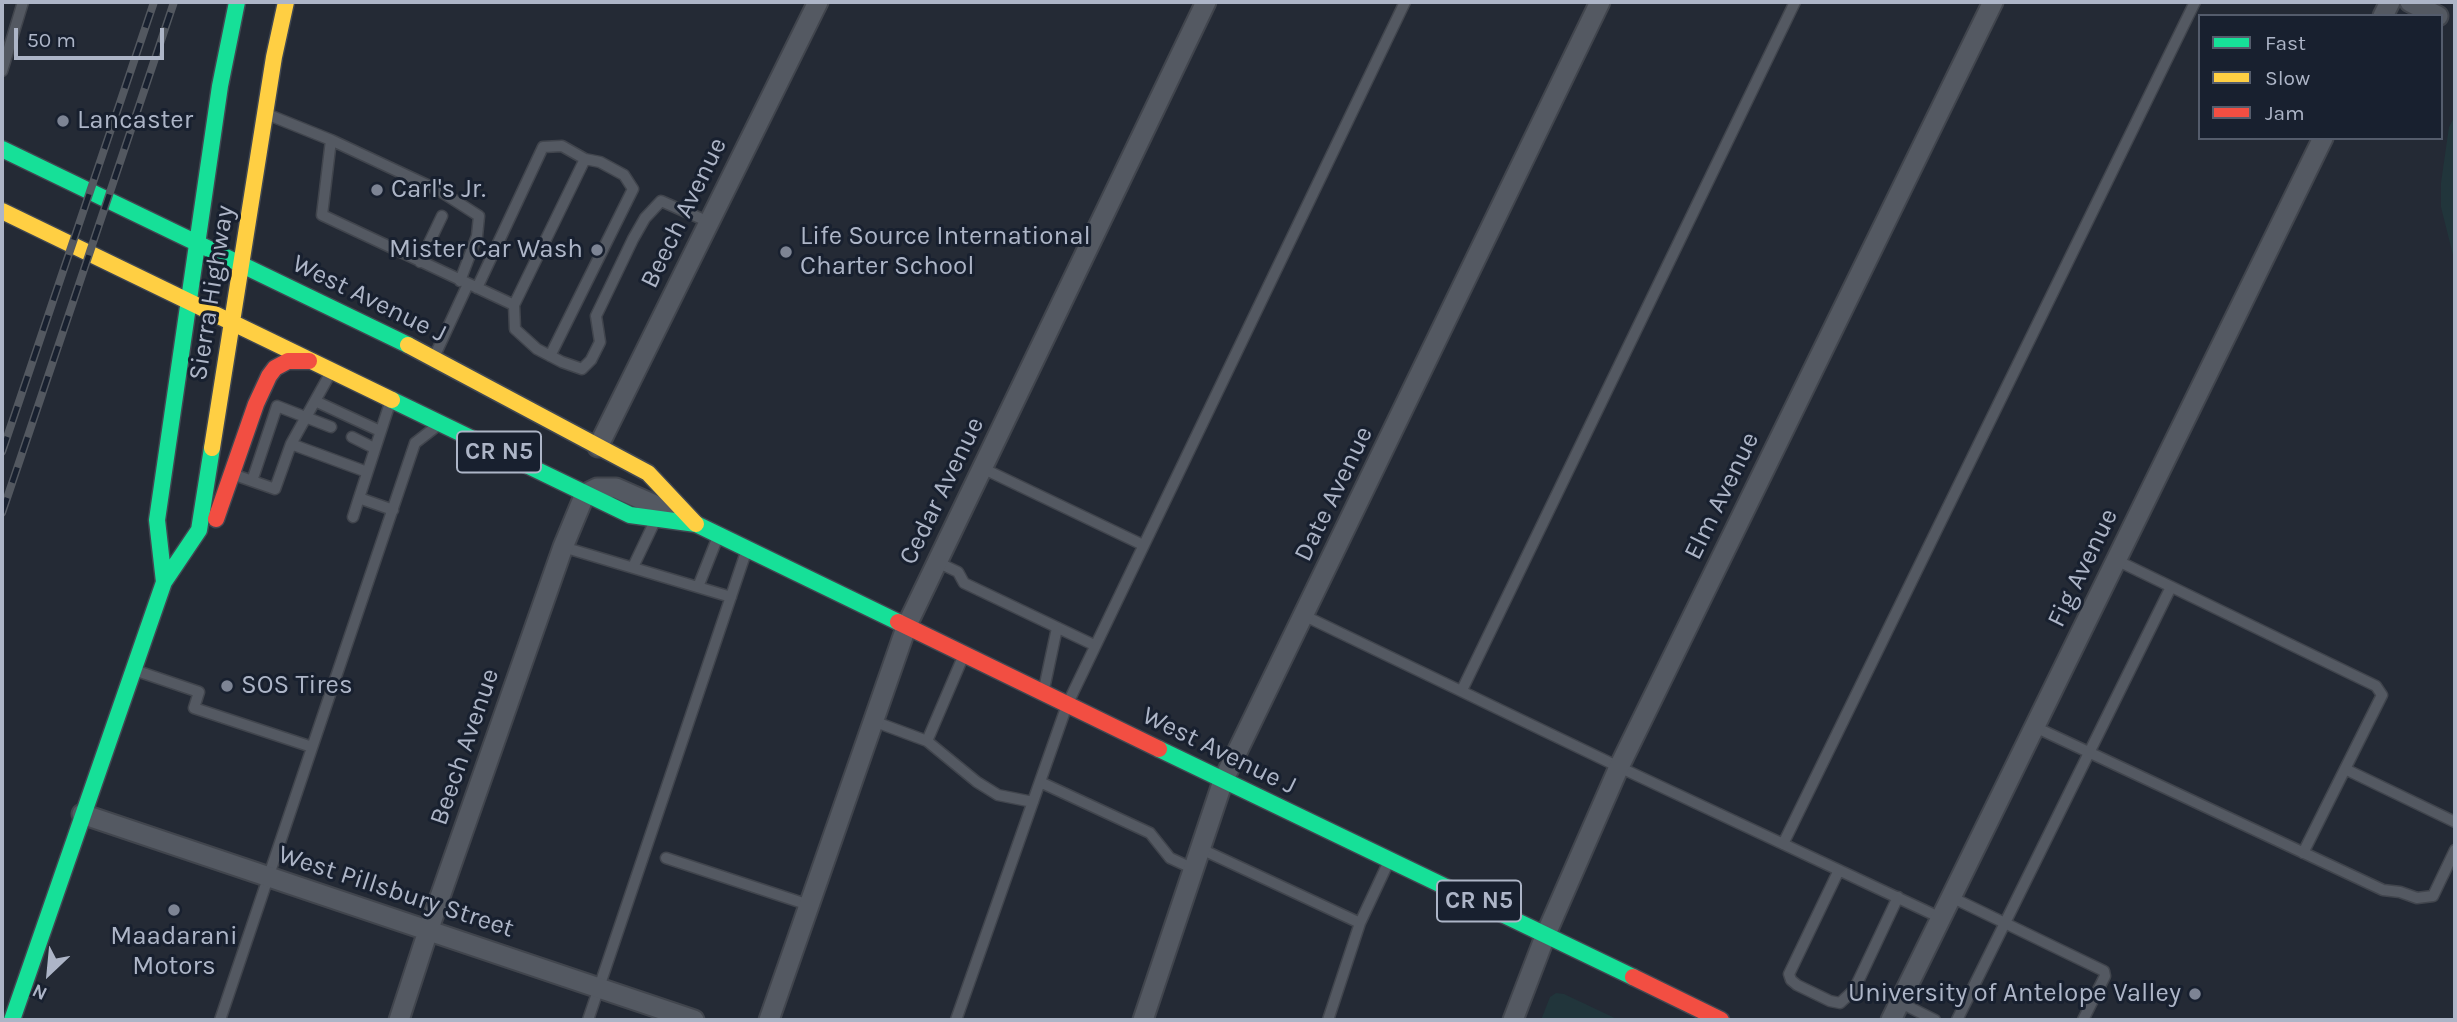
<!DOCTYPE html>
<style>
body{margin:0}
#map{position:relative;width:2457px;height:1022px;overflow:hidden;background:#242a35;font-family:Karla,sans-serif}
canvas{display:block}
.frame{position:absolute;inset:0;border:4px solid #adb5c7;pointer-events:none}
.legend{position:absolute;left:2198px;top:14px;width:245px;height:126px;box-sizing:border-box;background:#18202f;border:2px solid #545c6c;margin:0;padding:9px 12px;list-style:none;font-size:21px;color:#adb5c7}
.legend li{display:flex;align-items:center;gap:14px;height:35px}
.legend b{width:35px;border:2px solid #545c6c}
.north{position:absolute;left:14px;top:938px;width:70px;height:70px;-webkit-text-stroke:5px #18202f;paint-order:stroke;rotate:206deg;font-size:19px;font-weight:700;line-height:28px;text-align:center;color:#adb5c7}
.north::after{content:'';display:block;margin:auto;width:24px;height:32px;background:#adb5c7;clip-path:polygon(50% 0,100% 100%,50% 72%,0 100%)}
.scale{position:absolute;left:14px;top:28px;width:150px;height:32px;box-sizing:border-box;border:4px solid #adb5c7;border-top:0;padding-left:9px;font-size:21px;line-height:24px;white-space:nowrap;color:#adb5c7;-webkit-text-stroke:5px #18202f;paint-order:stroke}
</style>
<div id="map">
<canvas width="2457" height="1022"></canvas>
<div class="frame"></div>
<ul class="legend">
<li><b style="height:9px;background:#16e098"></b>Fast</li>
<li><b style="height:9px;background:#ffcf43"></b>Slow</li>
<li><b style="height:9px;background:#f24e42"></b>Jam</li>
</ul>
<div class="north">N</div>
<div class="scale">50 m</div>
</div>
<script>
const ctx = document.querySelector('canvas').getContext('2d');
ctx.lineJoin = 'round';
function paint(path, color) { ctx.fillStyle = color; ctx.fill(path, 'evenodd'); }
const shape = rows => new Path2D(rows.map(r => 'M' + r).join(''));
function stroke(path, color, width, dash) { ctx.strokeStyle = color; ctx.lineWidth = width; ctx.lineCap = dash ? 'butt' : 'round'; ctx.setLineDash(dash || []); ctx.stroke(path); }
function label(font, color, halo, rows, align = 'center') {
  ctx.font = font + ' Karla,sans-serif'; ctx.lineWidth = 6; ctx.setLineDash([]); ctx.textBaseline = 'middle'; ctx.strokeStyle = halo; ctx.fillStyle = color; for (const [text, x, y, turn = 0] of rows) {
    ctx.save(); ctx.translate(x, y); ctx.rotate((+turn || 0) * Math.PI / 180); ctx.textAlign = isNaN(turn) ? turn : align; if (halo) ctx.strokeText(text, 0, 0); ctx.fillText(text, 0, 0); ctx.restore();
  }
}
const green = shape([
 [2455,116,2455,263,2441,207,2441,183,2449,127],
 [1556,993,1564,994,1619,1020,1541,1020,1550,997]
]);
const lane = shape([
 [2,71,23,2],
 [269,115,331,140,322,215,514,305],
 [331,140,440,191,479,216,477,236,460,281],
 [420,262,442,216],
 [477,288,543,147,562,146,585,159],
 [436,353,468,284],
 [550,356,633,189,624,175,600,162,585,159,514,305,515,329,537,349,562,362,582,369,591,360,600,342,596,316,633,239,645,218,661,201,709,222],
 [315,401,380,431],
 [390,403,359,498,393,510],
 [352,437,374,448],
 [291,444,330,374],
 [982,468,1143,545],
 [235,475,275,489,291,444,367,472],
 [252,481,277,406,331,427],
 [353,517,359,498],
 [563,547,731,597],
 [2116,560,2376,686,2382,695,2345,769,2455,822],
 [937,562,958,572,964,583,1094,645],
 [633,567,654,523],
 [698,587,717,539],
 [1305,616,1619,767,1941,918],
 [137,671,199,692,194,708,312,747],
 [1044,689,1057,628],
 [1462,690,1795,2],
 [873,721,927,741,977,782,998,795,1033,802],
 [2035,727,2383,890,2400,892,2417,898,2433,896,2455,850],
 [927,741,963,657],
 [1040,782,1150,833,1170,858,1194,869],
 [1783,844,2195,2],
 [1201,849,1360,923],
 [2303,853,2345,769],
 [666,858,809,905],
 [1839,870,1789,974,1791,980,1797,985,1830,1001,1840,1003,1854,990,1898,897],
 [1951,897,2104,971,2105,976,2083,1020],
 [1899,1002,1935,1020],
 [220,1020,415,443,437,426],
 [588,1020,746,552],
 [956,1020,1067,705,1405,2],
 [1328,1020,1360,923,1389,861],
 [1957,1020,2171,587]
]);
const street = shape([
 [2410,2,2438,16],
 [2383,16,2390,2],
 [598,447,818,2],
 [82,814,694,1020],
 [399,1020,428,931,563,547,585,494,597,488,616,488,673,513],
 [769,1020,907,625,1206,2],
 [1143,1020,1223,781,1600,2],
 [1513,1020,1546,934,1619,767,1993,2],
 [1891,1020,2323,138]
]);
const fast = shape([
 [2,149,408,345],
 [392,400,630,515,696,524,898,622],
 [164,582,157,520,220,86,237,2],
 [1159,749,1633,977],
 [12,1020,164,582,199,530,212,448]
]);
const slow = shape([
 [2,211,392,400],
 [408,345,648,473,696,524],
 [212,448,274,57,286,2]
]);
const jam = shape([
 [216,519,256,404,269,376,275,368,288,361,309,361],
 [898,622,1159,749],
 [1633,977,1721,1020]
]);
const rail = shape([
 [2,452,154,2],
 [2,513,174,2]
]);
const markers = [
 [63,121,7,"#7d8494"],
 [377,190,7,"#7d8494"],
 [597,250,7,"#7d8494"],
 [786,252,7,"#7d8494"],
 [227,686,7,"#7d8494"],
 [174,910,7,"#7d8494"],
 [2195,994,7,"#7d8494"]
];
const shields = [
 [499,452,84],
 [1479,901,84]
];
const shieldNames = [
 ["CR N5",499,452],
 ["CR N5",1479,901]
];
const poiNames = [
 ["Lancaster",77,121],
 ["Carl's Jr.",391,190],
 ["Life Source International",800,237],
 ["Charter School",800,267],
 ["Mister Car Wash",583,250,"right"],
 ["SOS Tires",241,686],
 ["Maadarani",174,937,"center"],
 ["Motors",174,967,"center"],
 ["University of Antelope Valley",2181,994,"right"]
];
const streetNames = [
 ["Beech Avenue",684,213,-64],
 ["Sierra Highway",212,293,-81],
 ["West Avenue J",369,299,26],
 ["Cedar Avenue",942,491,-64],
 ["Date Avenue",1334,494,-64],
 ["Elm Avenue",1722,496,-64],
 ["Fig Avenue",2083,568,-64],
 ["Beech Avenue",465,747,-71],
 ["West Avenue J",1219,751,26],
 ["West Pillsbury Street",396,892,18]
];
paint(green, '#21353b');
stroke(lane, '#41454d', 13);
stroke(street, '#41454d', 23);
stroke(fast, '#414751', 19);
stroke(slow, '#414751', 19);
stroke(jam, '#414751', 19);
stroke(lane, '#545962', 10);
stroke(street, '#545962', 19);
stroke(fast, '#16e098', 16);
stroke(slow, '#ffcf43', 16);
stroke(jam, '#f24e42', 16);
stroke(rail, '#535860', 8);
stroke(rail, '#18202f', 5, [16]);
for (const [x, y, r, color] of markers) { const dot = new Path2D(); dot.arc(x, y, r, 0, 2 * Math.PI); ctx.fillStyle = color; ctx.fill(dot); stroke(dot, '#18202f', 2.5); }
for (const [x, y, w] of shields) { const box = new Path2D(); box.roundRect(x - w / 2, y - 20.5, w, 41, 5); ctx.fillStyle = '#18202f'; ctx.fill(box); stroke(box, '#adb5c7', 2); }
label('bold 24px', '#adb5c7', null, shieldNames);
label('26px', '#adb5c7', '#18202f', poiNames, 'left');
label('26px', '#adb5c7', '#18202f', streetNames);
</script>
